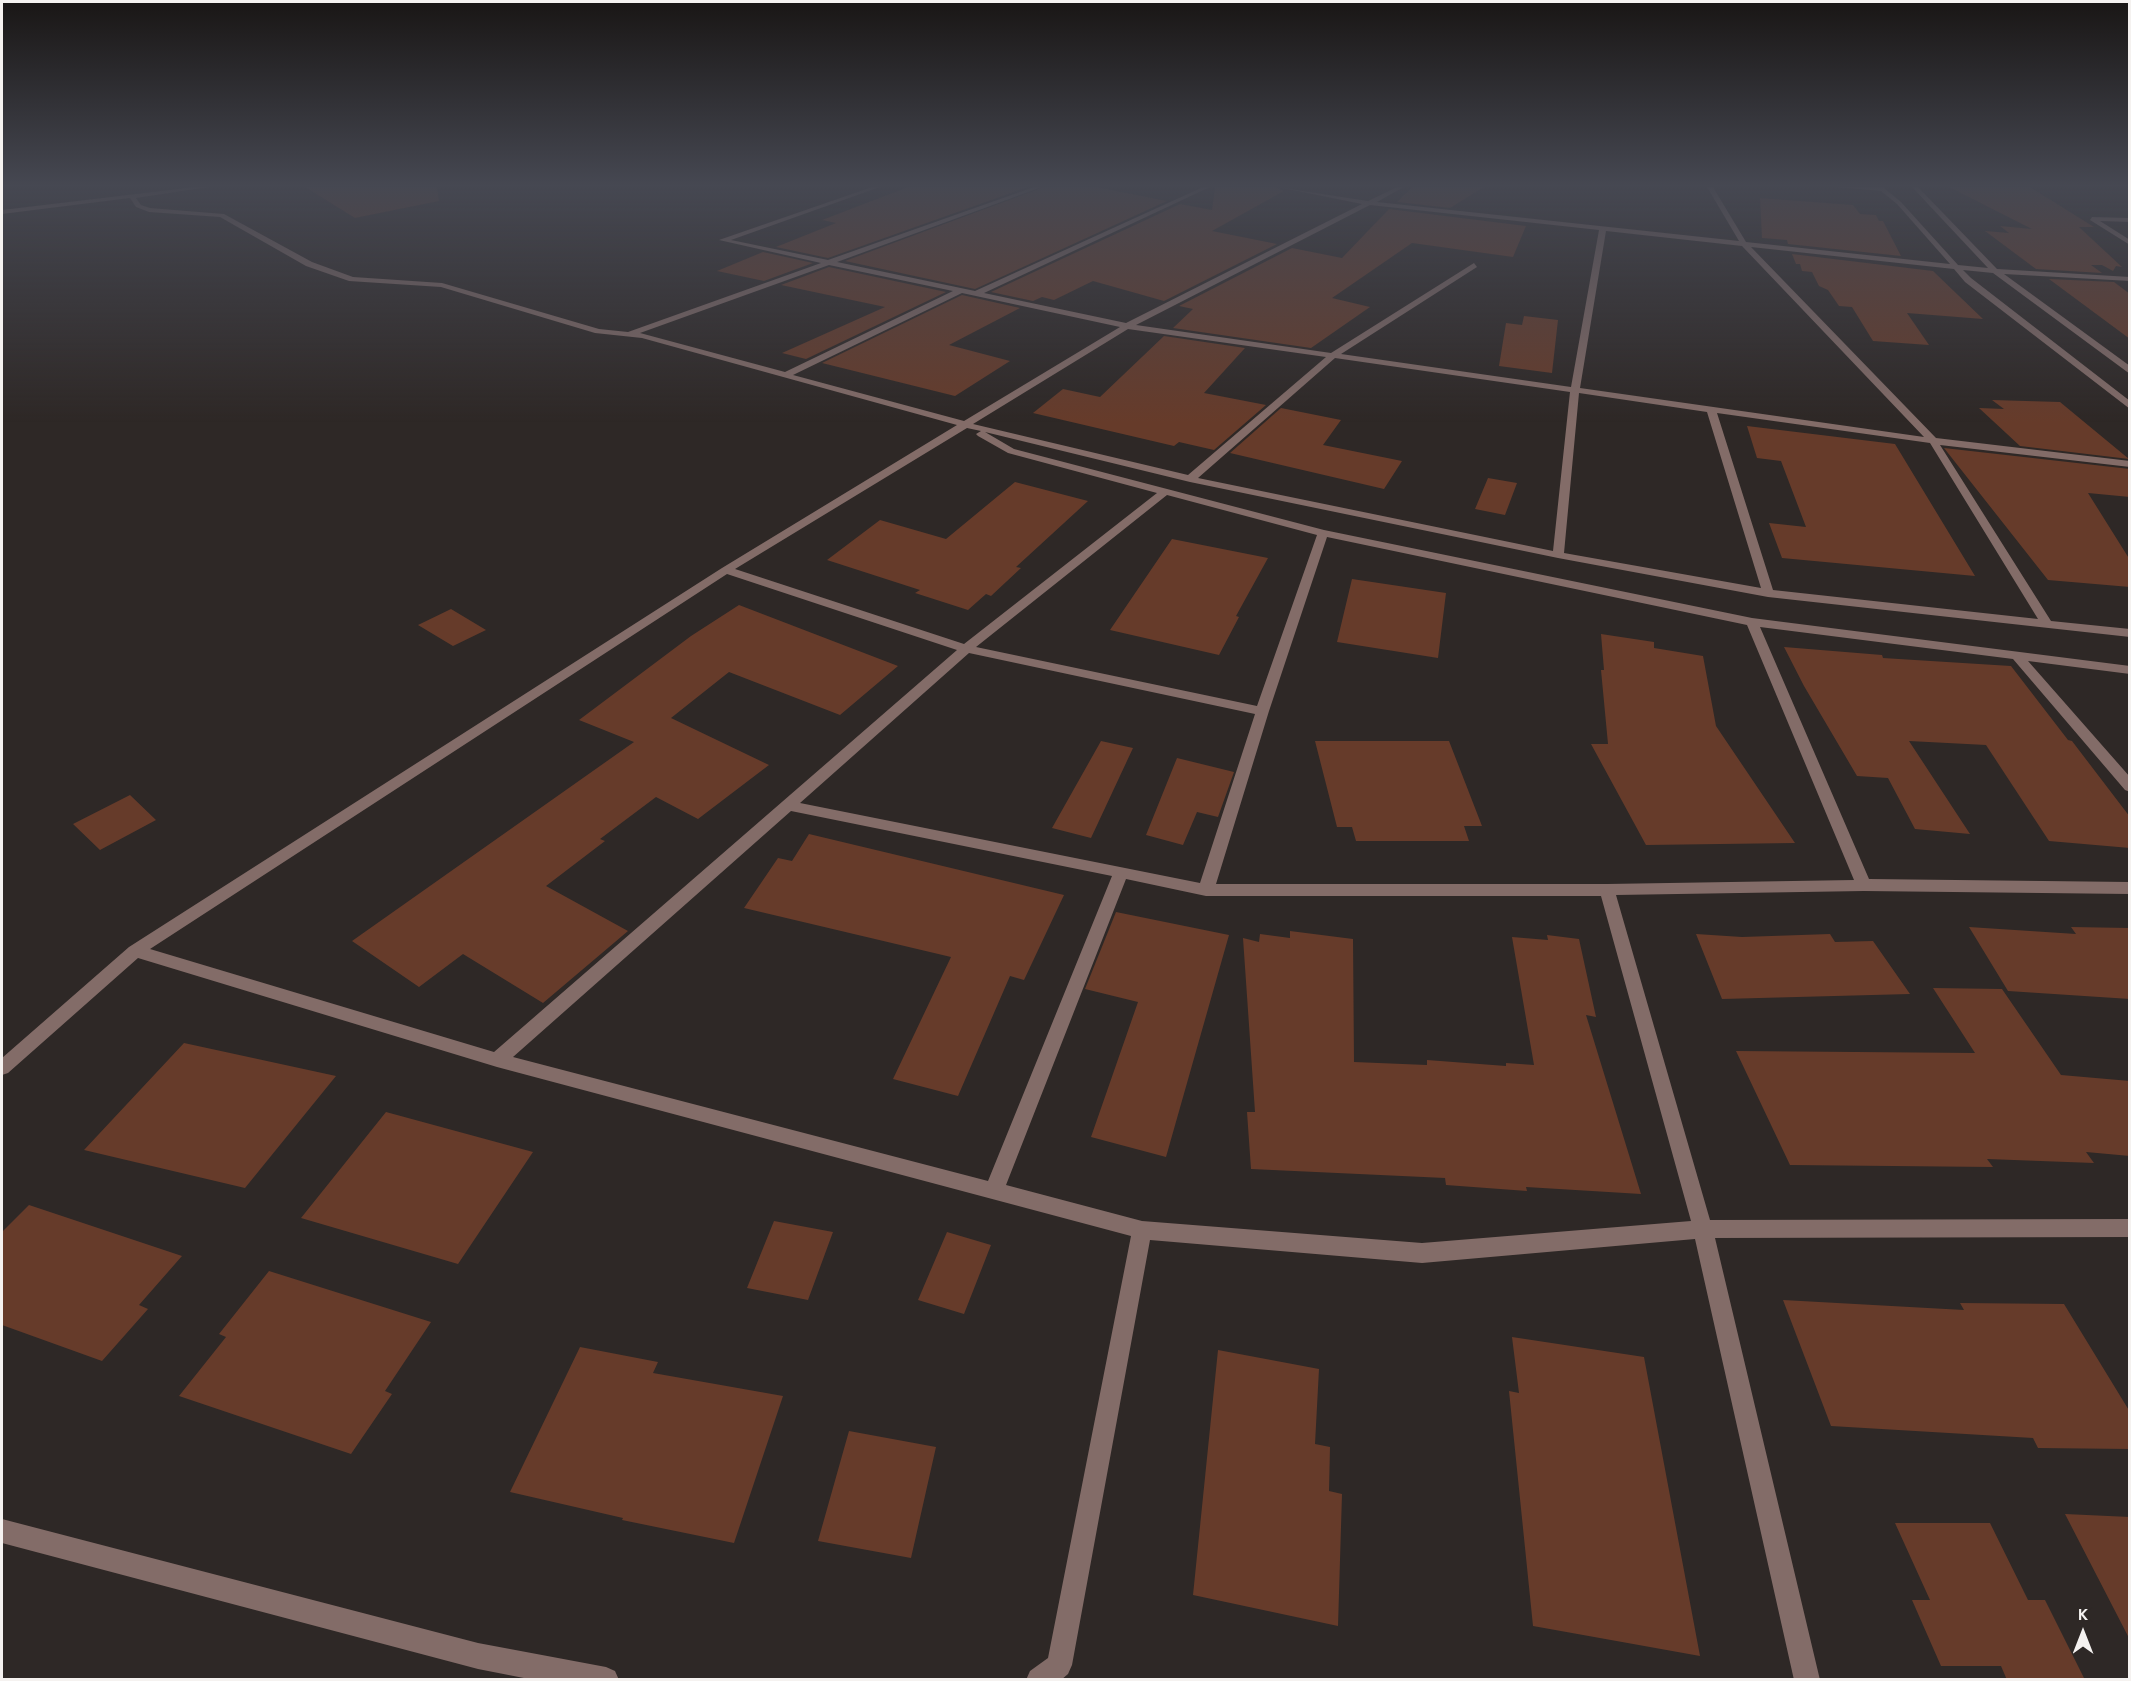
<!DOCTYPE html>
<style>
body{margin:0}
#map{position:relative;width:2131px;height:1681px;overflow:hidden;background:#2e2826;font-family:"Space Grotesk",sans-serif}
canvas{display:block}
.frame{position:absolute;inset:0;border:3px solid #f5f2f0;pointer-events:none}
.north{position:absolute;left:2053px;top:1603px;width:60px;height:60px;-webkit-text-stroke:4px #2e2826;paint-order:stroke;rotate:0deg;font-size:16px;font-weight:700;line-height:24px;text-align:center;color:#f5f2f0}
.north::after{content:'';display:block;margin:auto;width:21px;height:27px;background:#f5f2f0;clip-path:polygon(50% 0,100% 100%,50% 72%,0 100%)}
</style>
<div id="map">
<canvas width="2131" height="1681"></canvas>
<div class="frame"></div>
<div class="north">K</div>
</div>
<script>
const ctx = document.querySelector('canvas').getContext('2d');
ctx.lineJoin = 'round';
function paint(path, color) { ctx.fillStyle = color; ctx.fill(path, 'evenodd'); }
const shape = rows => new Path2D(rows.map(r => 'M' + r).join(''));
const building = shape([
 [305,187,437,187,439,201,355,218],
 [908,187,1028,187,828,258,776,247,836,223,822,220],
 [1044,187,1097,187,1167,201,975,289,845,261],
 [1215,187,1275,187,1284,191,1212,231,1277,244,1164,301,1093,281,1054,300,1042,297,1033,301,991,292,1180,204,1212,210],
 [1412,187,1484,187,1450,208,1397,202],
 [1949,187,2030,187,2094,227,2079,227,2122,267,2116,266,2113,271,2102,265,2091,265,2102,273,2036,269,1985,231,2009,233,2000,226,2032,229],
 [1760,198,1853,205,1860,214,1876,215,1879,221,1883,221,1901,256,1788,244,1787,240,1762,238],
 [1389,209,1526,226,1513,257,1412,243,1332,298,1370,307,1311,348,1173,328,1193,309,1179,306,1292,248,1342,258],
 [763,252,813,263,764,281,717,271],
 [1792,254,1933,271,1983,319,1907,313,1929,345,1873,341,1852,307,1839,306,1828,290,1819,286,1812,272,1802,271,1800,264,1796,264],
 [829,267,946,292,806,359,782,353,885,307,781,285],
 [2049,279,2114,282,2130,294,2130,339],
 [962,295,1020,308,949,345,1010,361,955,396,822,363],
 [1524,316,1558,320,1552,373,1499,366,1506,323,1522,325],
 [1164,336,1245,348,1204,393,1266,405,1214,450,1179,442,1174,446,1033,413,1063,389,1100,397],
 [1992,400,2060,402,2129,459,2020,446,1979,408,2004,409],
 [1281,408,1341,420,1323,445,1402,461,1384,489,1230,453],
 [1747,426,1895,444,1975,576,1782,558,1769,523,1806,527,1781,461,1757,458],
 [1944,448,2130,469,2130,497,2088,493,2130,560,2130,587,2048,580],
 [1488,478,1517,483,1505,515,1475,509],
 [1015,482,1088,501,1016,567,1021,568,991,596,986,594,968,610,915,593,920,590,827,560,880,520,946,539],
 [1172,539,1268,558,1236,616,1239,617,1219,655,1110,630],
 [1352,579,1446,593,1438,658,1337,642],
 [739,605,898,666,840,715,729,672,671,718,769,765,698,819,656,797,600,839,605,841,546,886,628,931,543,1003,463,954,419,987,352,941,634,742,579,720,691,636],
 [451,609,486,630,453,646,418,625],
 [1601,634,1654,642,1654,648,1703,656,1716,726,1795,843,1646,845,1591,744,1608,744,1601,670,1604,670],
 [1784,647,1882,655,1883,658,2011,666,2068,740,2072,741,2130,817,2130,848,2049,841,1986,745,1909,741,1970,834,1915,829,1888,778,1857,776,1804,686],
 [1101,741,1133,748,1091,838,1052,828],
 [1315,741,1449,741,1482,826,1464,826,1469,841,1356,841,1352,827,1337,827],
 [1177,758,1234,772,1218,817,1197,812,1183,845,1146,835],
 [130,795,156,820,100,850,73,824],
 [809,834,1064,895,1024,980,1010,976,958,1096,893,1079,951,957,744,908,778,858,792,861],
 [1116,912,1229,935,1166,1157,1091,1137,1138,1002,1085,989],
 [1969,927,2076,934,2071,927,2130,928,2130,999,2008,991],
 [1290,931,1353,939,1354,1062,1427,1065,1427,1060,1506,1066,1506,1063,1534,1065,1512,937,1548,940,1547,935,1579,939,1596,1017,1586,1015,1641,1194,1526,1187,1527,1191,1446,1185,1445,1178,1251,1169,1247,1112,1255,1112,1243,938,1259,942,1260,934,1290,938],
 [1696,934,1742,937,1830,934,1835,942,1873,941,1910,994,1722,999],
 [1933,988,2002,989,2061,1075,2130,1081,2130,1156,2086,1152,2094,1163,1987,1159,1993,1167,1790,1165,1736,1051,1975,1053],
 [184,1043,336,1076,245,1188,84,1150],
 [386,1112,533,1152,458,1264,301,1218],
 [29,1205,182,1256,139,1305,148,1309,102,1361,2,1325,2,1232],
 [774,1221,833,1232,808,1300,747,1288],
 [947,1232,991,1245,964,1314,918,1300],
 [269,1271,431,1322,385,1391,392,1394,351,1454,179,1396,226,1337,219,1334],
 [1783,1300,1964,1310,1960,1303,2064,1304,2130,1412,2130,1449,2038,1448,2033,1438,1831,1426],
 [1512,1337,1644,1357,1700,1656,1533,1626,1509,1391,1519,1393],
 [580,1347,658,1362,653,1373,783,1396,734,1543,622,1520,623,1518,510,1492],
 [1218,1350,1319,1369,1315,1444,1330,1447,1329,1491,1342,1494,1338,1626,1193,1595],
 [849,1431,936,1447,911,1558,818,1541],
 [2065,1514,2130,1517,2130,1640],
 [1895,1523,1990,1523,2028,1600,2045,1600,2085,1680,2007,1680,2001,1666,1941,1666,1912,1600,1930,1600]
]);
const minor = shape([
 [194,187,209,187,136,198,141,205,150,208,224,214,312,262,353,277,442,283,599,329,628,332,821,263,719,240,872,187,880,187,731,240,828,260,1034,187,1042,187,837,262,975,291,1203,187,1210,187,984,293,1126,323,1362,204,1277,187,1368,201,1397,187,1404,187,1377,202,1739,241,1707,187,1713,187,1746,242,1950,264,1897,204,1881,191,1837,187,1883,187,1901,202,1958,265,1988,268,1912,187,1918,187,1997,269,2130,277,2130,281,2004,274,2130,366,2130,374,1993,273,1963,270,1971,278,2130,401,2130,409,1965,282,1954,269,1751,247,1936,438,2130,461,2130,467,1940,445,2051,621,2130,629,2130,637,1768,597,1558,558,1190,482,985,432,1014,449,1324,530,1752,618,2130,666,2130,674,2028,661,2130,777,2130,792,2125,790,2013,659,1760,627,1869,879,2130,882,2130,894,1864,891,1616,895,1710,1220,2130,1219,2130,1237,1715,1238,1820,1680,1794,1680,1695,1239,1422,1263,1150,1240,1072,1665,1068,1674,1061,1680,1026,1680,1030,1671,1048,1658,1131,1236,497,1067,138,958,8,1073,2,1075,2,1058,129,947,722,568,957,425,642,338,595,333,441,287,349,281,306,266,220,217,149,212,136,207,130,198,2,214,2,210,194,187],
 [1370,205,1599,230,1571,387,1341,354,1477,267,1474,263,1331,353,1136,325,1370,205],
 [1606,231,1742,246,1924,437,1580,388,1606,231],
 [829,265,953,291,785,372,640,333,829,265],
 [962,293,1120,327,964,421,793,375,962,293],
 [1128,329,1326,357,1188,475,973,424,1128,329],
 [1335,358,1570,392,1553,551,1198,478,1335,358],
 [1579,393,1707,412,1761,588,1564,553,1579,393],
 [1717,413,1930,443,2038,619,1773,590,1717,413],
 [967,428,981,431,976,434,978,436,1008,453,1157,493,964,644,735,569,967,428],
 [1167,495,1317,535,1257,706,976,647,1167,495],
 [1327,537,1747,625,1854,880,1607,884,1216,884,1269,711,1327,537],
 [727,574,957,650,494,1052,150,949,727,574],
 [969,653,1255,714,1200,883,800,803,969,653],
 [791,811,1112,876,988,1181,513,1057,791,811],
 [1126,879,1206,896,1601,896,1691,1221,1422,1243,1142,1221,1006,1185,1126,879],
 [2092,217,2130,218,2130,222,2100,221,2130,240,2130,245,2090,220,2092,217],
 [2,1519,478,1643,606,1667,615,1671,619,1680,534,1680,478,1669,2,1543,2,1519]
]);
paint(building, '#663b2a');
paint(minor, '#836c68');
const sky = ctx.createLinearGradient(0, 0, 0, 422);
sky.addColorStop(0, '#191615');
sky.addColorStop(0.44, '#464852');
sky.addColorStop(1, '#46485200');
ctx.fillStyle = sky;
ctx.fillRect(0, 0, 2131, 422);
</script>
